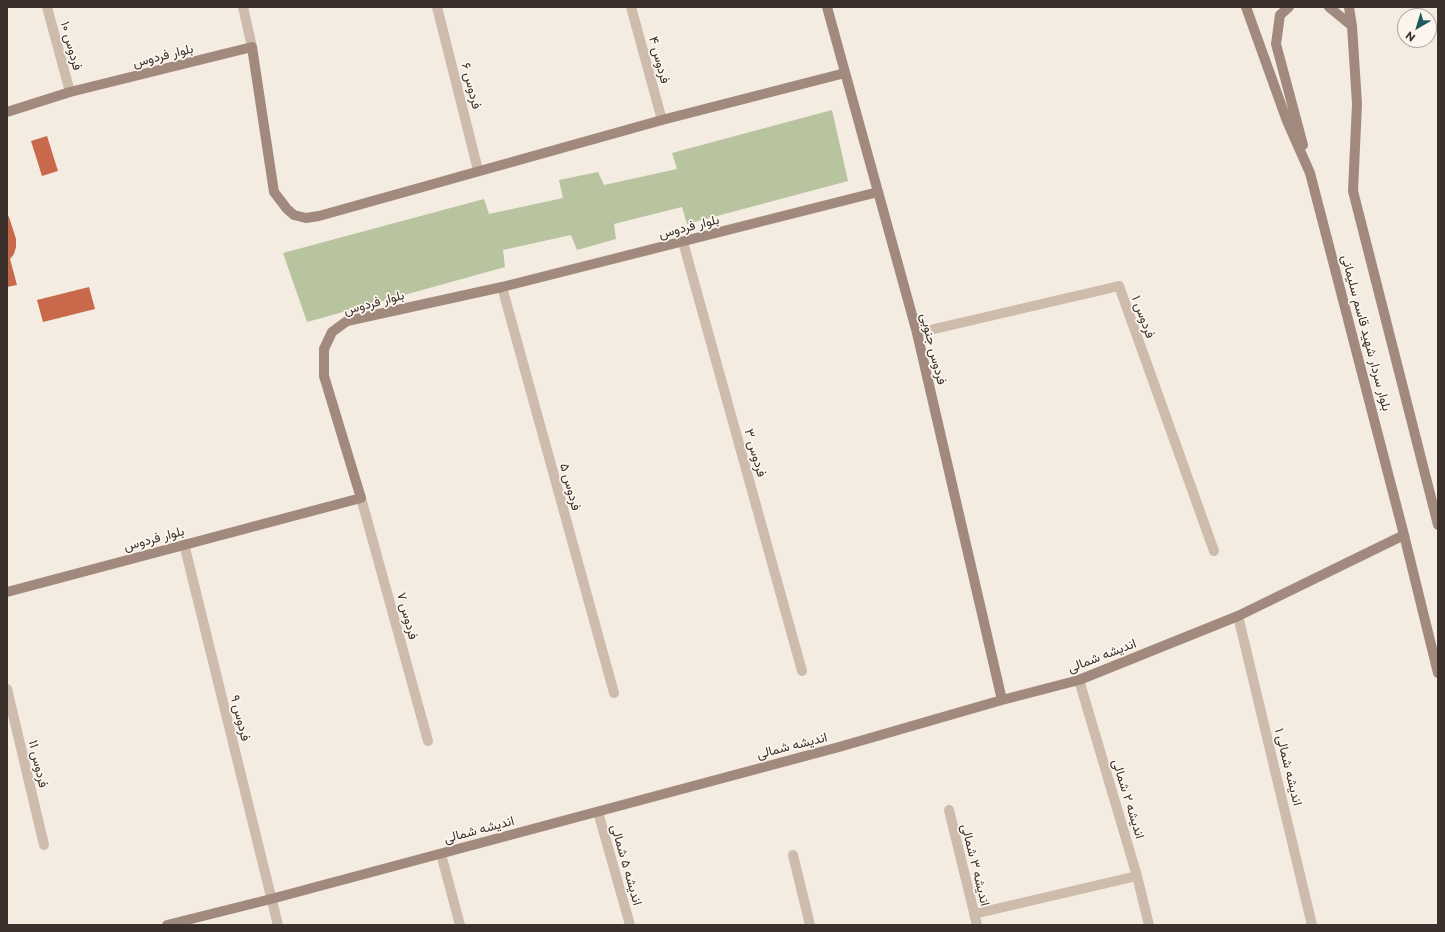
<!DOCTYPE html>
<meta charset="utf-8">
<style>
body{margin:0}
#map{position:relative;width:1445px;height:932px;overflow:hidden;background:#f4ebe1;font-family:Montserrat,sans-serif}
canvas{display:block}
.frame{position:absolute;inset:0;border:8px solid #3b302b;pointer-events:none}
.north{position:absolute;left:1397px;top:8px;width:40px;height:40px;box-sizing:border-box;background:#fbf5ee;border:1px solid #aea6a0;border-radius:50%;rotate:218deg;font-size:11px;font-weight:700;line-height:16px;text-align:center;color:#3b302b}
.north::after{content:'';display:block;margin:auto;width:14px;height:18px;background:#1f5a5e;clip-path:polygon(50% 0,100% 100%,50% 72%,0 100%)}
</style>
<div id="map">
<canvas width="1445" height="932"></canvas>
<div class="frame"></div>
<div class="north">N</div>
</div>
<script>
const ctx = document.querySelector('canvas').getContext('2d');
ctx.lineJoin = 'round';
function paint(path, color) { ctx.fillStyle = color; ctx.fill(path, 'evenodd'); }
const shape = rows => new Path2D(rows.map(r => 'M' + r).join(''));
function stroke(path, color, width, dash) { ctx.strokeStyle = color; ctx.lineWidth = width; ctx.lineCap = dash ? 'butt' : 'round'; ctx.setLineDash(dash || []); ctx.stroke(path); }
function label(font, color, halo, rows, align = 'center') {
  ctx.font = font + ' Montserrat,Vazirmatn,sans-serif'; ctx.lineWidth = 3.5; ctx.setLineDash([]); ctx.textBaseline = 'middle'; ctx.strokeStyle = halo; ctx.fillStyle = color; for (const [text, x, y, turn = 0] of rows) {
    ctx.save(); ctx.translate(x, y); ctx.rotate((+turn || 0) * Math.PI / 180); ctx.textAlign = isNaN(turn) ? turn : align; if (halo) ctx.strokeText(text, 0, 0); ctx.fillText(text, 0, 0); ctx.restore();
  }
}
const green = shape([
 [832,110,848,181,687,224,682,207,614,224,616,239,577,250,571,235,503,250,505,267,307,322,283,253,484,199,489,214,563,198,559,180,598,172,604,185,677,169,672,153]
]);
const building = shape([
 [47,136,58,171,42,176,31,141],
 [7,215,9,217,16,239,16,247,14,254,10,259,17,285,7,287],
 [89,287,95,309,43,322,37,300]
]);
const street = shape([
 [47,7,70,92],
 [243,7,252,47],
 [437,7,478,170],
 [631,7,662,120],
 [683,242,802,671],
 [502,287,614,693],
 [917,333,1119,286,1214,551],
 [361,498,428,741],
 [184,544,278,925],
 [1238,616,1312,925],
 [1079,680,1137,876,1149,925],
 [7,689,44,845],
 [949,810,977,925],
 [598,812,630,925],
 [441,854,460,925],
 [793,855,810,925],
 [974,914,1137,876]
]);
const secondary = shape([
 [827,7,917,333,1002,700],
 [1246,7,1287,121,1310,173,1404,535,1438,673],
 [1289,7,1280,15,1276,44,1303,145],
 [1329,7,1352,26],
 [1349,7,1352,26,1357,104,1353,191,1438,525],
 [7,112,70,92,252,47,274,192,287,209,294,215,306,218,319,216,662,120,845,73],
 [7,592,361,498,324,376,324,349,332,332,347,321,502,287,878,192],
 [167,925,271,899,839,747,1002,700,1079,680,1238,616,1404,535]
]);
const streetNames = [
 ["فردوس ۱۰",71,46,75],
 ["بلوار فردوس",163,56,-14],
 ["فردوس ۴",659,60,75],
 ["فردوس ۶",471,86,76],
 ["بلوار فردوس",689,227,-14],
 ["بلوار فردوس",374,303,-15],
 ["فردوس ۱",1143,317,70],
 ["بلوار سردار شهید قاسم سلیمانی",1366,333,75],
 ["فردوس جنوبی",933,349,76],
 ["فردوس ۳",755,453,74],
 ["فردوس ۵",570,487,75],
 ["بلوار فردوس",154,539,-15],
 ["فردوس ۷",407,616,75],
 ["اندیشه شمالی",1102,656,-21],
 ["فردوس ۹",240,718,76],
 ["اندیشه شمالی",792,746,-14],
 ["فردوس ۱۱",38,764,77],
 ["اندیشه شمالی ۱",1288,767,76],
 ["اندیشه ۲ شمالی",1128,799,73],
 ["اندیشه شمالی",479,830,-15],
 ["اندیشه ۵ شمالی",626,865,74],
 ["اندیشه ۳ شمالی",975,865,76]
];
paint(green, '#b8c4a0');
paint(building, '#c8694b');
stroke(street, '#cdbbac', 10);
stroke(secondary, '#a18a7d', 10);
label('13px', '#3b302b', '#fbf5ee', streetNames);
</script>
